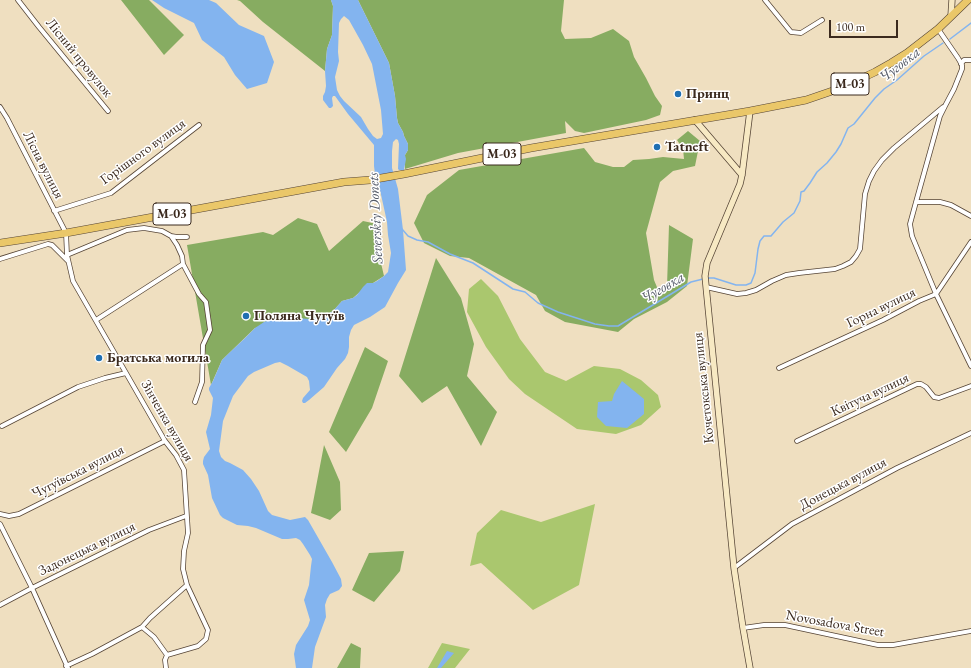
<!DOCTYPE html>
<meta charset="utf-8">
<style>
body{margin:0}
#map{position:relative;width:971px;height:668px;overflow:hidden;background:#efdfc0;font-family:"EB Garamond",serif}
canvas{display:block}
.scale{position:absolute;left:829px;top:20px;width:69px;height:18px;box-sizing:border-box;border:2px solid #3b2a1e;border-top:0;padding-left:5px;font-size:12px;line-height:14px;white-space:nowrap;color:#3b2a1e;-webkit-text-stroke:3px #fff;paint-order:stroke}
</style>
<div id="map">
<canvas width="971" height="668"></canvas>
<div class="scale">100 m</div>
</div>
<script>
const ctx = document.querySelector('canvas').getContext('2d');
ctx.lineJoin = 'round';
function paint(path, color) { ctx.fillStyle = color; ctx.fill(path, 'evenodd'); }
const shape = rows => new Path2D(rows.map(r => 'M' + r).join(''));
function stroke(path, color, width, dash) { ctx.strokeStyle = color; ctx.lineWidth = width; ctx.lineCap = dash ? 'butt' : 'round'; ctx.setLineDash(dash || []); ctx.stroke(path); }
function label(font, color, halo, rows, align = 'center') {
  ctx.font = font + ' "EB Garamond",serif'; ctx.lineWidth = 3; ctx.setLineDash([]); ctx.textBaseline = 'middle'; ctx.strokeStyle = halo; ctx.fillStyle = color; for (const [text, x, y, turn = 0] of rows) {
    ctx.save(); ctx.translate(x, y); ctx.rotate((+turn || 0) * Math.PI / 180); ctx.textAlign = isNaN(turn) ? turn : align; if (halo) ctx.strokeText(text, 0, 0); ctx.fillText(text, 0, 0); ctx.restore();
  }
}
const green = shape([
 [481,279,498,296,520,339,545,372,566,381,594,366,620,369,641,380,658,395,661,407,641,425,616,434,577,429,525,394,509,379,486,347,467,312,469,289],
 [595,504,579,585,533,610,481,563,470,566,477,533,501,510,541,522],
 [442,643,470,649,455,668,428,668]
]);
const forest = shape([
 [121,0,149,0,184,35,164,55],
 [237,0,331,0,333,6,332,35,327,49,325,71,263,22,240,1],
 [358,0,564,0,561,31,565,39,591,38,613,29,629,41,634,57,646,78,655,96,662,106,660,115,646,120,584,133,575,131,565,121,566,133,458,153,405,169,405,155,408,150,408,144,404,136,403,132,398,123,397,118,395,96,389,63],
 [688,131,700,141,695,166,673,171,660,182,646,233,654,280,659,292,667,286,669,225,693,239,687,286,667,302,634,319,618,332,565,322,545,311,536,295,469,258,450,256,424,243,414,223,427,195,459,170,584,148,595,162,613,167,624,167,633,160,649,159,663,157,684,159,683,149,677,140],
 [298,218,317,224,329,251,363,221,377,224,378,250,384,276,373,283,370,283,353,298,342,301,334,310,327,315,310,319,255,328,222,360,211,385,187,245,263,232,273,235],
 [436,258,461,298,474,344,467,376,497,412,481,446,447,386,422,403,399,376],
 [365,347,388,361,372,408,346,452,329,432],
 [324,445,340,482,341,510,330,520,311,513],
 [404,551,400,571,374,602,352,590,369,553],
 [351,643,361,648,360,668,337,668]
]);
const water = shape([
 [152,0,209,0,216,3,239,25,264,36,274,62,267,83,247,89,235,75,224,57,202,40,194,23,164,8],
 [331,0,358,0,389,63,395,96,397,118,398,123,403,132,404,136,408,144,408,150,405,155,406,159,404,170,399,170,398,169,399,144,398,140,396,139,393,142,392,151,392,168,398,189,403,230,406,270,398,283,385,307,370,317,354,325,351,330,349,337,349,347,348,353,345,359,337,368,324,387,309,400,305,403,303,403,302,401,303,398,310,390,309,381,307,377,288,366,280,362,275,363,254,372,248,376,233,396,223,421,219,451,221,457,225,461,230,463,243,470,251,479,259,491,268,511,272,515,290,520,305,517,308,520,332,562,341,579,342,586,339,590,330,594,327,599,325,605,326,617,315,647,312,668,296,668,294,654,296,645,308,626,310,620,304,600,309,585,311,566,312,559,310,555,303,544,300,540,296,538,288,539,282,539,256,528,248,526,237,525,223,518,220,515,212,498,208,475,203,464,203,461,204,457,210,449,206,432,211,415,213,398,209,390,209,388,213,381,222,360,227,355,243,340,255,328,264,322,271,319,282,317,310,319,327,315,334,310,342,301,353,298,357,295,363,287,367,283,373,283,377,281,384,276,388,272,391,253,388,235,387,222,380,190,379,183,375,174,374,166,374,145,348,114,335,96,333,96,332,98,333,106,331,108,329,108,323,100,323,96,325,92,326,86,325,71,327,49,332,35,333,6],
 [344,16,349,20,363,45,372,64,381,110,383,134,381,138,377,139,373,136,368,129,361,117,344,101,340,96,337,90,335,77,339,61,338,52,339,23,341,19],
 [622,381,644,399,644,414,627,428,606,426,597,417,598,402,612,401,614,394],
 [447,651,454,653,441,668,437,668]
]);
const stream = shape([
 [950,39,971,23],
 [402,229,408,236,417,240,428,242,450,254,473,263,513,289,525,292,538,303,558,312,595,324,609,326,618,326,691,282,707,278,714,278,736,285,746,285,751,283,755,273,758,249,760,241,764,236,771,236,783,222,794,213,800,201,801,192,804,191,810,183,817,172,827,163,836,152,841,144,848,128,854,124,875,98,884,89,897,80,924,56,943,43]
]);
const street = shape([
 [18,0,39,27,108,111],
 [765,0,791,32,801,33,822,20],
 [938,29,958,58,962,65,962,69,954,89,945,106,940,116,916,202,910,224,912,236,936,294,971,366],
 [961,64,964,60,971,60],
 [0,107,7,118,66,233,67,255,73,281,126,373,165,441,176,455,184,470,188,533,184,551,183,569,187,585,208,630,206,639,198,646,167,655,165,660,166,668],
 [916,202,940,202,951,205,971,216],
 [54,211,111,193,199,125],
 [171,236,177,245,182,256,183,264],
 [67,255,127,230,144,228,162,231,171,236,177,237,187,237],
 [0,259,48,244,52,245,68,261],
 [706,287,737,294,746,293,756,290,772,281,786,275,799,273,835,269,843,266,851,262,856,256,860,249,865,194,869,181,874,171,882,160,894,148,943,107],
 [96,320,183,264,199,294,206,302,210,330,203,345,202,382,195,402],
 [779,368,883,320,919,301,936,294,971,242],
 [2,426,78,387,105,378,126,373],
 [797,441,917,384,921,384,926,387,934,397,939,398,971,386],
 [0,514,9,516,19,514,165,441],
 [0,524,32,588,68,668],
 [734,568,792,524,897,468,971,433],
 [0,605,32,588,149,530,186,516],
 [142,627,154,637,167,655],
 [743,628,764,625,785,625,878,645,893,645,971,631],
 [66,666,92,654,142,627,150,618,187,585]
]);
const secondary = shape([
 [951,16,952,0],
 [695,120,742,175],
 [750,668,743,628,734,568,705,276,707,263,740,184,742,175,750,111]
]);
const highway = shape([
 [0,243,66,233,344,182,370,180,404,174,531,148,750,111,806,100,841,88,875,72,891,63,907,53,938,29,968,0]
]);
const markers = [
 [678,94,4,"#1f6fb2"],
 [657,147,4,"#1f6fb2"],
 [246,316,4,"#1f6fb2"],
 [99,358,4,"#1f6fb2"]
];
const shields = [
 [850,84,38],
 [502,154,38],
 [172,214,38]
];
const shieldNames = [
 ["М-03",850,84],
 ["М-03",502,154],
 ["М-03",172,214]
];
const streetNames = [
 ["Лісний провулок",79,58,51],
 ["Горішного вулиця",143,152,-36],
 ["Лісна вулиця",43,165,63],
 ["Горна вулиця",881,308,-26],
 ["Кочетокська вулиця",704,388,-96],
 ["Квітуча вулиця",870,395,-25],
 ["Зінченка вулиця",167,421,60],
 ["Чугуївська вулиця",78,472,-27],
 ["Донецька вулиця",843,484,-28],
 ["Задонецька вулиця",87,549,-26],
 ["Novosadova Street",835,624,10]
];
const poiNames = [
 ["Принц",686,94],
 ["Tatneft",665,147],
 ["Поляна Чугуїв",254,316],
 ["Братська могила",107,358]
];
const waterNames = [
 ["Чуговка",900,65,-38],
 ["Severskiy Donets",376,218,-93],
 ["Чуговка",663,288,-30]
];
paint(green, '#aac76e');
paint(forest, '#87ac61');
paint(water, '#83b4ef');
stroke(stream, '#83b4ef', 1.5);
stroke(street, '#564536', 5.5);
stroke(secondary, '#564536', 7);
stroke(highway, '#564536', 8);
stroke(street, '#fff', 4);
stroke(secondary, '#f7e9c3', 5.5);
stroke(highway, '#eac769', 7);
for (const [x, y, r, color] of markers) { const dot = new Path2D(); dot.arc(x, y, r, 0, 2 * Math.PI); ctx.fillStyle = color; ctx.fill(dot); stroke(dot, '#fff', 1.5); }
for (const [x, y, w] of shields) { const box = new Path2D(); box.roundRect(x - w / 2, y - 11, w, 22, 3); ctx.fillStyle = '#fff'; ctx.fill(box); stroke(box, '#3b2a1e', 1); }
label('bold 13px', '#3b2a1e', null, shieldNames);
label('14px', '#3b2a1e', '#fff', streetNames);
label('bold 14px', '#3b2a1e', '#fff', poiNames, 'left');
label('italic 15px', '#545a67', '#fff', waterNames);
</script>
